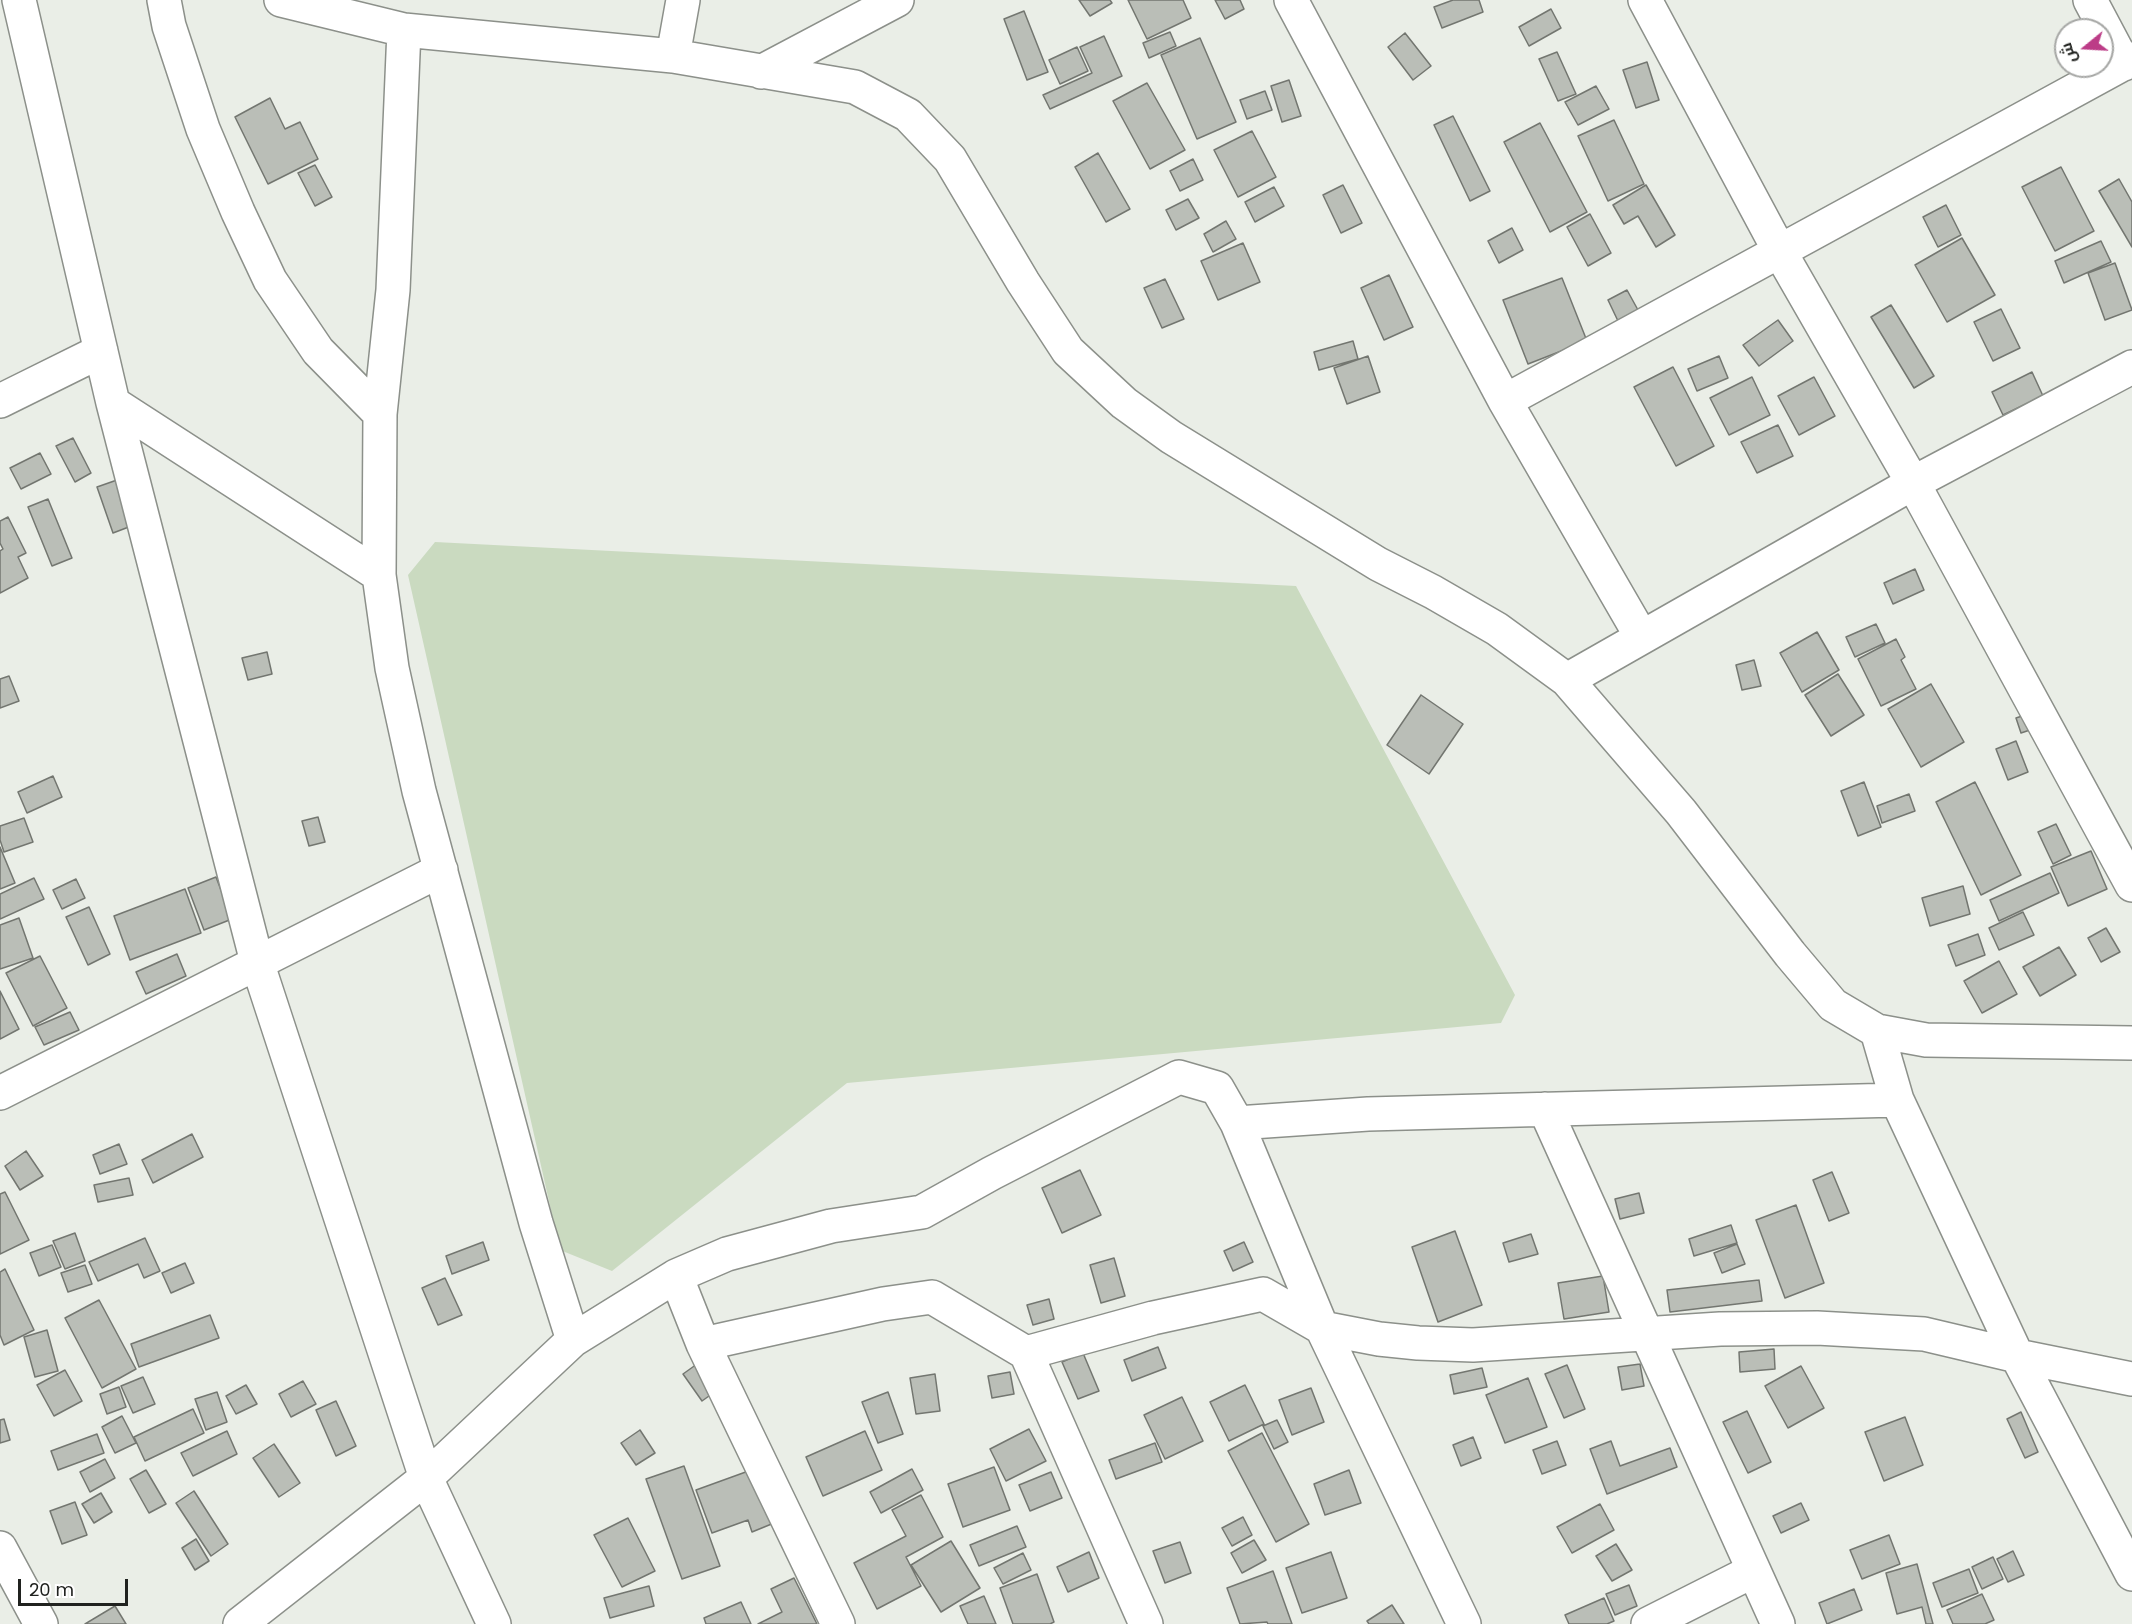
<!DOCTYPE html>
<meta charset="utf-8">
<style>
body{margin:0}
#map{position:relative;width:2132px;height:1624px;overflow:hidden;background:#eaeee7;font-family:Poppins,Cairo,sans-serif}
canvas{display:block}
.north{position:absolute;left:2054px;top:18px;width:60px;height:60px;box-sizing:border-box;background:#fff;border:2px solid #a6a7a5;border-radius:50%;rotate:252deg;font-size:16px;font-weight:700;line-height:24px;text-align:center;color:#20221f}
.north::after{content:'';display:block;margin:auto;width:21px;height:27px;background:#bc3c87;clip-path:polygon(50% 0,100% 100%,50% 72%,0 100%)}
.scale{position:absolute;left:18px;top:1579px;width:110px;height:27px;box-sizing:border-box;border:3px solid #20221f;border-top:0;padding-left:8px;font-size:18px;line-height:21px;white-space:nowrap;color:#20221f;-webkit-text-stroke:4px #fff;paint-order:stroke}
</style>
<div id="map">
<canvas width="2132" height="1624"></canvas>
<div class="north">ش</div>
<div class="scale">20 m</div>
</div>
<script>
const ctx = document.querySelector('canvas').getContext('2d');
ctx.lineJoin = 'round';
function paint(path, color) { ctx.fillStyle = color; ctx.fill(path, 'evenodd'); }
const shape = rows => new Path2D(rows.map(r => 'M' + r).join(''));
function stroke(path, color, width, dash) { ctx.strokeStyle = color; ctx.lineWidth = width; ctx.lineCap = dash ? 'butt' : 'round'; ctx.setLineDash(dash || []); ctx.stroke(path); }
const green = shape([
 [435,542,1296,586,1515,995,1501,1023,847,1083,612,1271,560,1250,408,575]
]);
const building = shape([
 [1079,0,1110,0,1112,3,1090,16,1079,0],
 [1128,0,1183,0,1191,18,1147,39,1128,0],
 [1215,0,1240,0,1244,9,1225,19,1215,0],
 [1453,0,1479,0,1483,12,1442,28,1434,7,1453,0],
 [1551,9,1561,28,1529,46,1519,27,1551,9],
 [1024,11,1048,72,1027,80,1004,19,1024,11],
 [1170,32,1176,46,1149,58,1143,43,1170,32],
 [1405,33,1431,66,1413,80,1388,47,1405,33],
 [1104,36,1122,76,1050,109,1043,95,1092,73,1080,47,1104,36],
 [1200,38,1236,122,1197,139,1161,55,1200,38],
 [1077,47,1088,71,1060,84,1049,60,1077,47],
 [1557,52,1576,94,1558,101,1539,59,1557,52],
 [1647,62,1659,100,1636,108,1623,70,1647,62],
 [1289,80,1301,116,1282,122,1271,86,1289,80],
 [1147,83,1185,150,1150,169,1113,101,1147,83],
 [1596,86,1609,109,1578,125,1565,102,1596,86],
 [1265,91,1272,110,1247,119,1240,100,1265,91],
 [270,98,285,129,300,122,318,159,268,184,235,117,270,98],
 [1453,116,1490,191,1470,201,1434,125,1453,116],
 [1614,120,1644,184,1608,201,1578,136,1614,120],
 [1540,123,1587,212,1550,232,1504,142,1540,123],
 [1252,131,1276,177,1238,197,1214,150,1252,131],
 [1098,153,1130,209,1106,222,1075,167,1098,153],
 [1193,159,1203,180,1180,191,1170,171,1193,159],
 [315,165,332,197,315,206,298,173,315,165],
 [2061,167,2094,231,2055,251,2022,187,2061,167],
 [2119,179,2132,202,2132,247,2099,191,2119,179],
 [1343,185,1362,223,1341,233,1323,195,1343,185],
 [1646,185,1675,235,1656,247,1638,216,1624,224,1613,205,1646,185],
 [1274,187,1284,206,1255,222,1245,202,1274,187],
 [1188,199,1199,218,1176,230,1166,210,1188,199],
 [1946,205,1961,235,1938,247,1923,217,1946,205],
 [1590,214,1611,253,1588,266,1567,227,1590,214],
 [1226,221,1236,239,1213,252,1204,234,1226,221],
 [1512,228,1523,250,1499,263,1488,241,1512,228],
 [1962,238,1995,295,1947,322,1915,265,1962,238],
 [2101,241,2111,262,2064,283,2055,261,2101,241],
 [1243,243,1260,282,1218,300,1201,261,1243,243],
 [2115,263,2132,310,2105,320,2088,273,2115,263],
 [1389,275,1413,327,1384,340,1361,288,1389,275],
 [1562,278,1587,341,1528,364,1503,300,1562,278],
 [1165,279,1184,319,1162,328,1144,288,1165,279],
 [1627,290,1638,310,1618,321,1608,300,1627,290],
 [1891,305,1934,376,1914,388,1871,317,1891,305],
 [2001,309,2020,348,1993,361,1974,322,2001,309],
 [1778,320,1793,341,1759,366,1743,345,1778,320],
 [1353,341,1358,359,1319,370,1314,352,1353,341],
 [1368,356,1380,392,1347,404,1334,368,1368,356],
 [1719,356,1728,378,1697,391,1688,369,1719,356],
 [1673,367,1714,446,1676,466,1634,387,1673,367],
 [2032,372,2043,396,2003,415,1992,392,2032,372],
 [1752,377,1770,415,1729,435,1710,398,1752,377],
 [1814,377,1835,416,1799,435,1778,396,1814,377],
 [1778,425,1793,456,1757,473,1741,442,1778,425],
 [73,438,91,473,75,482,56,446,73,438],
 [40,453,51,474,21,489,10,468,40,453],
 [117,480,134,525,113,533,97,487,117,480],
 [48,499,72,558,52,566,28,507,48,499],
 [8,517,26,553,18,557,28,578,0,593,0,551,3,549,0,543,0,521,8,517],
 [1915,569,1924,590,1893,604,1884,583,1915,569],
 [1876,624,1885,643,1855,657,1846,637,1876,624],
 [1817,632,1839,670,1802,692,1780,653,1817,632],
 [1896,639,1905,657,1901,660,1916,689,1881,706,1858,659,1896,639],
 [267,652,272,674,248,680,242,658,267,652],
 [1754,660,1761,686,1742,690,1736,665,1754,660],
 [1838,674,1864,715,1831,736,1805,695,1838,674],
 [9,676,19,701,0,708,0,679,9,676],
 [1931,684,1964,742,1921,767,1888,709,1931,684],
 [1421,695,1463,724,1429,774,1387,745,1421,695],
 [2052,706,2057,721,2021,733,2016,718,2052,706],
 [2016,741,2028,772,2008,780,1996,749,2016,741],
 [53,776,62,797,27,813,18,792,53,776],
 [1864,782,1881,827,1858,836,1841,791,1864,782],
 [1975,782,2021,875,1981,895,1936,802,1975,782],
 [1909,794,1915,811,1882,823,1877,806,1909,794],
 [318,817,325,842,309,846,302,821,318,817],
 [24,818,33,842,4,852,0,840,0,826,24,818],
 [2056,824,2071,855,2053,864,2038,832,2056,824],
 [0,847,15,883,0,889,0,847],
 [2091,851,2107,889,2068,906,2051,867,2091,851],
 [2050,873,2059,893,1999,921,1990,900,2050,873],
 [216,877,232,919,204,930,188,888,216,877],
 [34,878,44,899,0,919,0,894,34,878],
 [76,879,85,898,62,909,53,890,76,879],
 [1963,886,1970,914,1930,926,1922,898,1963,886],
 [185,889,201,933,130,960,114,916,185,889],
 [89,907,110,954,88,965,66,917,89,907],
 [2023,912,2034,935,1999,950,1989,928,2023,912],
 [19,918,33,958,0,969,0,925,19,918],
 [2106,928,2120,952,2101,962,2088,938,2106,928],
 [1978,934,1985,955,1956,966,1948,945,1978,934],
 [2059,947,2076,975,2040,996,2023,967,2059,947],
 [177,954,186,976,146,994,136,972,177,954],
 [40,956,67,1008,33,1026,6,973,40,956],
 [1999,961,2017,994,1982,1013,1964,981,1999,961],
 [0,991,19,1029,0,1039,0,991],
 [70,1012,79,1030,44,1045,35,1027,70,1012],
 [192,1134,203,1157,153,1183,142,1160,192,1134],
 [119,1144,127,1164,100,1174,93,1155,119,1144],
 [26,1151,43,1176,20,1190,5,1166,26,1151],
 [1080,1170,1101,1215,1062,1233,1042,1188,1080,1170],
 [1832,1172,1849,1213,1829,1221,1813,1180,1832,1172],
 [129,1178,133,1195,98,1202,94,1185,129,1178],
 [5,1192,29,1240,0,1254,0,1194,5,1192],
 [1639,1193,1644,1213,1620,1219,1615,1199,1639,1193],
 [1796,1205,1824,1283,1785,1298,1756,1220,1796,1205],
 [1731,1225,1737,1243,1694,1256,1689,1239,1731,1225],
 [1455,1231,1482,1305,1438,1322,1412,1247,1455,1231],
 [75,1233,85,1261,65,1269,53,1241,75,1233],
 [1531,1234,1538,1254,1509,1262,1503,1243,1531,1234],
 [145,1238,160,1271,144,1278,138,1264,98,1281,89,1262,145,1238],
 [483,1242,489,1260,452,1274,446,1256,483,1242],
 [1244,1242,1253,1262,1233,1271,1224,1251,1244,1242],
 [1737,1244,1745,1264,1722,1273,1714,1253,1737,1244],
 [52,1245,61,1267,39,1276,30,1253,52,1245],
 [1114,1258,1125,1296,1101,1303,1090,1265,1114,1258],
 [185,1263,194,1283,171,1293,162,1273,185,1263],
 [85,1265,92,1284,68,1292,61,1273,85,1265],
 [5,1269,34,1330,4,1345,0,1335,0,1272,5,1269],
 [1603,1276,1609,1312,1564,1319,1558,1283,1603,1276],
 [445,1278,462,1315,438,1325,422,1288,445,1278],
 [1759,1280,1762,1301,1670,1312,1667,1290,1759,1280],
 [1049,1299,1054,1319,1033,1325,1027,1305,1049,1299],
 [99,1300,136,1369,102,1388,65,1318,99,1300],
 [210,1315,219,1338,139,1367,131,1344,210,1315],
 [47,1330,58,1371,35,1377,24,1337,47,1330],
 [1158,1347,1166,1368,1132,1381,1124,1360,1158,1347],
 [1774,1349,1775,1369,1740,1372,1739,1352,1774,1349],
 [1083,1353,1099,1391,1078,1399,1062,1362,1083,1353],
 [697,1364,716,1391,702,1401,683,1374,697,1364],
 [1640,1364,1644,1386,1622,1390,1618,1367,1640,1364],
 [1567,1365,1585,1409,1564,1418,1545,1374,1567,1365],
 [1801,1366,1824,1408,1788,1428,1765,1386,1801,1366],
 [1482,1368,1487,1387,1454,1394,1450,1375,1482,1368],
 [65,1370,82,1401,54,1416,37,1385,65,1370],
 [1010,1372,1014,1394,992,1398,988,1376,1010,1372],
 [935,1374,940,1411,916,1414,910,1378,935,1374],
 [143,1377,155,1404,133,1413,121,1386,143,1377],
 [1528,1378,1547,1427,1505,1443,1486,1395,1528,1378],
 [303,1381,316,1404,291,1417,279,1394,303,1381],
 [246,1385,257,1404,236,1414,226,1396,246,1385],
 [1245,1385,1264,1424,1229,1441,1210,1402,1245,1385],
 [119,1387,126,1407,107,1414,100,1394,119,1387],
 [1311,1388,1324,1422,1292,1435,1279,1400,1311,1388],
 [217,1392,227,1422,206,1430,195,1399,217,1392],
 [888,1392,903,1434,878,1443,862,1402,888,1392],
 [1182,1397,1203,1441,1165,1459,1144,1415,1182,1397],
 [336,1401,356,1446,336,1456,316,1410,336,1401],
 [193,1409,204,1433,145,1461,134,1437,193,1409],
 [1747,1411,1771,1462,1748,1473,1723,1422,1747,1411],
 [2021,1412,2038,1452,2025,1458,2007,1419,2021,1412],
 [122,1416,136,1443,115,1453,102,1427,122,1416],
 [1905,1417,1923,1465,1884,1481,1865,1432,1905,1417],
 [4,1419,10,1440,0,1443,0,1420,4,1419],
 [1277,1420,1288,1442,1274,1449,1263,1426,1277,1420],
 [1029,1429,1046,1461,1006,1481,990,1449,1029,1429],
 [640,1430,655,1453,636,1465,621,1443,640,1430],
 [227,1431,237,1454,193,1476,181,1453,227,1431],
 [865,1431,882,1470,823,1496,806,1457,865,1431],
 [1262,1433,1309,1524,1276,1542,1228,1451,1262,1433],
 [97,1434,104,1453,58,1470,51,1451,97,1434],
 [1473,1437,1481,1458,1461,1466,1453,1445,1473,1437],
 [1557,1441,1566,1465,1542,1474,1533,1450,1557,1441],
 [1611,1441,1620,1466,1670,1448,1677,1467,1607,1494,1590,1449,1611,1441],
 [1155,1443,1162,1462,1116,1479,1109,1460,1155,1443],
 [274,1444,300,1483,279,1497,253,1458,274,1444],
 [105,1459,115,1478,90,1492,80,1472,105,1459],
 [684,1466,720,1566,682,1579,646,1479,684,1466],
 [994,1467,1010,1510,963,1527,948,1484,994,1467],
 [754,1469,774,1523,752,1532,748,1520,712,1533,696,1490,754,1469],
 [912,1469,923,1490,881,1513,870,1492,912,1469],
 [146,1470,166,1504,149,1513,130,1479,146,1470],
 [1349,1470,1361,1503,1325,1515,1314,1484,1349,1470],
 [1051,1472,1062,1498,1030,1511,1019,1485,1051,1472],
 [194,1491,228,1544,211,1556,176,1503,194,1491],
 [101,1493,112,1512,94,1523,82,1504,101,1493],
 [921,1495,943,1537,906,1557,921,1586,877,1609,854,1563,906,1536,892,1510,921,1495],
 [75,1502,87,1535,62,1544,50,1511,75,1502],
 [1801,1503,1809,1520,1781,1533,1773,1516,1801,1503],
 [1600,1504,1614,1530,1572,1553,1557,1527,1600,1504],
 [1243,1517,1252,1535,1232,1546,1222,1528,1243,1517],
 [628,1518,655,1571,622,1587,594,1535,628,1518],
 [1017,1526,1026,1547,979,1566,970,1545,1017,1526],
 [1889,1535,1900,1564,1862,1579,1850,1550,1889,1535],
 [196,1539,209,1561,195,1570,182,1548,196,1539],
 [1254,1540,1266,1560,1242,1573,1231,1553,1254,1540],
 [951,1541,980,1588,941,1612,911,1565,951,1541],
 [1180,1542,1191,1573,1165,1583,1153,1551,1180,1542],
 [1616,1544,1632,1570,1612,1581,1596,1556,1616,1544],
 [2013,1551,2024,1575,2008,1582,1997,1559,2013,1551],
 [1089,1552,1099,1578,1068,1592,1057,1567,1089,1552],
 [1331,1552,1347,1598,1302,1613,1286,1568,1331,1552],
 [1023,1553,1031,1570,1003,1584,994,1568,1023,1553],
 [1993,1557,2003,1579,1982,1589,1972,1567,1993,1557],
 [1917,1564,1933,1624,1926,1624,1922,1607,1897,1614,1886,1573,1917,1564],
 [1969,1569,1978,1593,1942,1607,1933,1583,1969,1569],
 [1273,1571,1292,1624,1268,1624,1267,1622,1240,1624,1227,1588,1273,1571],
 [1037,1574,1054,1622,1050,1624,1013,1624,1000,1588,1037,1574],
 [794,1578,817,1624,758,1624,782,1612,771,1589,794,1578],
 [1629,1585,1637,1606,1615,1615,1606,1594,1629,1585],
 [649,1586,654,1606,610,1618,604,1598,649,1586],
 [1854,1589,1862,1610,1827,1624,1819,1603,1854,1589],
 [1982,1594,1994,1620,1985,1624,1953,1624,1947,1610,1982,1594],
 [984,1596,996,1624,968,1624,960,1606,984,1596],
 [1604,1598,1614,1621,1607,1624,1569,1624,1565,1615,1604,1598],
 [741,1602,751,1624,706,1624,704,1618,741,1602],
 [1392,1605,1404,1624,1369,1624,1367,1621,1392,1605],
 [115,1606,126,1624,85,1624,115,1606]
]);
const minor = shape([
 [19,0,113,403,257,962,426,1478,494,1624],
 [164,0,169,26,203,129,238,212,270,280,318,351,380,414],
 [281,0,404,30,673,56,855,87,908,115,950,159,1023,282,1068,351,1124,403,1171,437,1378,564,1433,592,1497,629,1567,680,1681,812,1790,954,1833,1005,1877,1031,1926,1040,2132,1043],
 [1291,0,1505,401,1641,636],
 [1645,0,1780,252,1913,483,2132,885],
 [2090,0,2124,64],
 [404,30,393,290,380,414,379,575,392,668,419,791,536,1223,573,1340],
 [673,56,683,0],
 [761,72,897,0],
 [0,401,101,351],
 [1505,401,2132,59],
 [113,403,379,575],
 [1567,680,1913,483,2132,367],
 [1877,1031,1897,1100,2017,1356,2132,1574],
 [0,1093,441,870],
 [1545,1109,1778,1624],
 [1237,1123,1322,1328,1464,1624],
 [676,1276,727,1254,831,1226,922,1212,992,1173,1179,1077,1217,1088,1237,1123,1368,1114,1897,1100],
 [703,1344,883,1304,932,1297,1026,1353,1146,1624],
 [1026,1353,1153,1318,1263,1294,1322,1328,1379,1339,1418,1343,1473,1345,1720,1329,1817,1328,1924,1334,2017,1356,2132,1379],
 [0,1548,41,1624],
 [240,1624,426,1478,573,1340,676,1276,703,1344,838,1624],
 [1648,1624,1753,1571]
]);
paint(green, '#cadac0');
paint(building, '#babeb7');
stroke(building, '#737670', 1.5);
stroke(minor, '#8c908a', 36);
stroke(minor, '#fff', 33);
</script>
